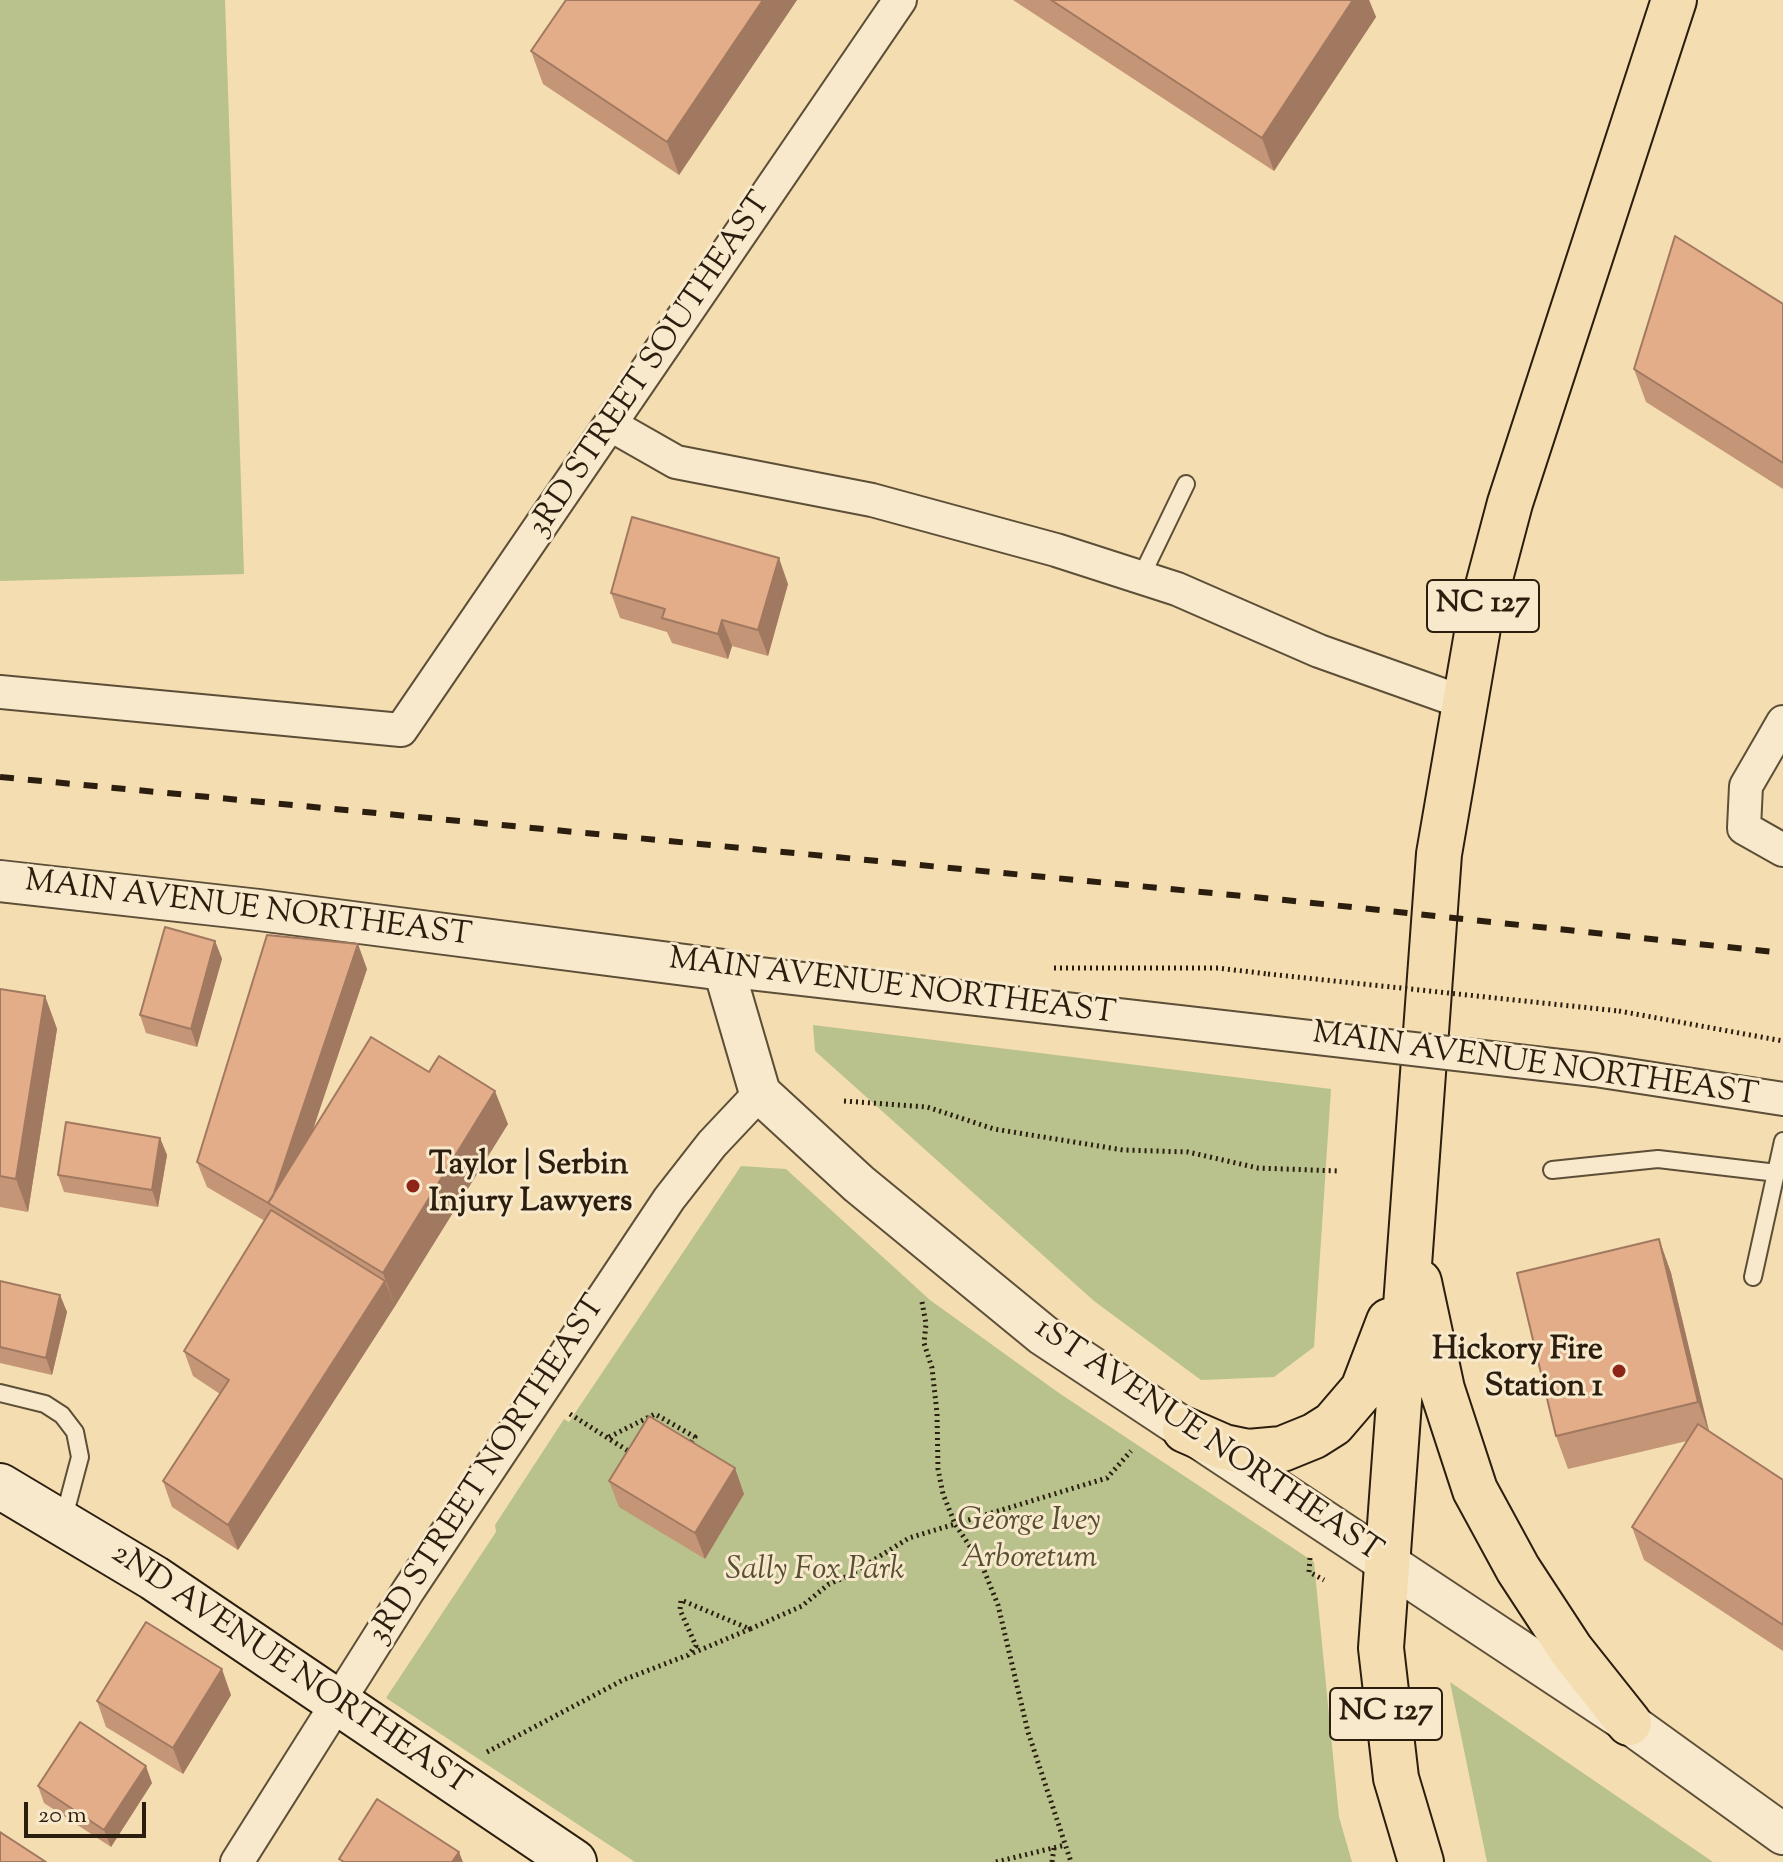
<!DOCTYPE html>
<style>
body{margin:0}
#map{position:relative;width:1783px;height:1862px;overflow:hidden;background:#f4ddb1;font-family:"Sorts Mill Goudy",serif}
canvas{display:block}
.scale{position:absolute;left:24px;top:1802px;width:122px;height:36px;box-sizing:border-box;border:4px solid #2b1e0e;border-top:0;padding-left:10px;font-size:24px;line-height:28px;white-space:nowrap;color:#2b1e0e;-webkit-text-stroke:6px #f8e9cc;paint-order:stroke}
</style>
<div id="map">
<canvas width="1783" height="1862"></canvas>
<div class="scale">20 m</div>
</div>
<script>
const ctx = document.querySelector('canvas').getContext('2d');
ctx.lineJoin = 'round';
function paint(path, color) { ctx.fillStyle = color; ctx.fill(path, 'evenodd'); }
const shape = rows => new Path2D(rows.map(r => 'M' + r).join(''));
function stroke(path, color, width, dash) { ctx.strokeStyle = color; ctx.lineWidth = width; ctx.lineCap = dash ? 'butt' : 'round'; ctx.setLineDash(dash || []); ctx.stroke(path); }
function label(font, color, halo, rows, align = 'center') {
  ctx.font = font + ' "Sorts Mill Goudy",serif'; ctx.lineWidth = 6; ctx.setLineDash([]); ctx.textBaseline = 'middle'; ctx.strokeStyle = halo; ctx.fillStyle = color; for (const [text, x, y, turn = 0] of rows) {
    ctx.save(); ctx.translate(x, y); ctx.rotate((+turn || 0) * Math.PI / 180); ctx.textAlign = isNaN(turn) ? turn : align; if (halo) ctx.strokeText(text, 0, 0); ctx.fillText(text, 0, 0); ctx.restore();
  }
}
const green = shape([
 [0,0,225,0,244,574,0,581],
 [813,1025,1331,1089,1314,1347,1274,1377,1201,1380,1094,1301,815,1051],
 [741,1166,786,1169,930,1300,1059,1393,1314,1562,1339,1817,1352,1862,635,1862,386,1698,496,1532,495,1525,564,1419,569,1422],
 [1450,1682,1713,1862,1487,1862]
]);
const path = shape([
 [1054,968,1218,968,1268,974],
 [1619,1011,1783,1041],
 [844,1101,927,1107,994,1129,1123,1150,1188,1152,1258,1168,1339,1171],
 [922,1302,926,1324,924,1343,932,1368,937,1413,938,1469,943,1494,955,1524,981,1563,998,1605,1028,1732,1071,1862],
 [570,1414,633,1454],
 [609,1437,655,1414,695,1437,688,1447],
 [1310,1558,1309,1572,1324,1580],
 [693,1653,750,1629],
 [487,1752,623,1680,688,1655,696,1646,680,1610,681,1600,750,1629,802,1606,829,1584,848,1576,909,1538,1107,1478,1131,1451],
 [996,1862,1065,1845],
 [1052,1862,1054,1848]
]);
const service = shape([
 [1141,577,1186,484],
 [1552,1170,1658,1159,1777,1173],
 [1753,1277,1783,1141],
 [0,1393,45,1404,62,1415,75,1432,80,1457,63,1521]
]);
const minor = shape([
 [611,425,676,462,872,500,1056,550,1177,589,1319,651,1465,703],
 [0,692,401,730,900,0],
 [1783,722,1746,786,1744,828,1783,850],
 [724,970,1266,1032],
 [1595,1070,1783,1099],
 [237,1862,408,1591,669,1199,712,1144,760,1093]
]);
const tertiary = shape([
 [0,881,259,910,724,970,760,1093,859,1184,1043,1335,1629,1723,1783,1834]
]);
const secondary = shape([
 [0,1486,154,1578,574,1862]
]);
const primary = shape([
 [1419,1282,1442,1389,1475,1490,1518,1569,1571,1650,1629,1723],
 [1185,1430,1224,1447,1248,1452,1282,1449,1314,1436,1333,1424,1363,1389,1389,1321],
 [1421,1862,1396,1778,1381,1648,1439,854,1480,616,1510,503,1674,0]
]);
const rail = shape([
 [0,777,1285,900,1783,953]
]);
const pathBridge = shape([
 [1268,974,1619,1011]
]);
const minorBridge = shape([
 [1266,1032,1595,1070]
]);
const wall = shape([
 [566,0,797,0,679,175,543,84,531,51],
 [1013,0,1369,0,1376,17,1274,171],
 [1783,304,1783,489,1646,402,1634,369],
 [788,584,768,656,732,646,728,659,672,643,667,632,620,618,611,593],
 [215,941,222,959,197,1047,146,1033,140,1015],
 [367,969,312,1131,508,1124,395,1306,238,1550,172,1507,163,1481,220,1394,193,1376,184,1351,265,1221,207,1187,197,1162],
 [0,989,45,996,57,1029,28,1212,0,1207],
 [160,1138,167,1155,158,1207,64,1192,58,1175],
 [1659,1239,1671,1273,1709,1432,1783,1480,1783,1651,1644,1560,1632,1527,1687,1441,1568,1469,1556,1436],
 [0,1281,60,1295,67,1312,52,1375,0,1363],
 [609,1481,744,1494,705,1559,619,1507],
 [231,1695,183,1774,106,1727,97,1701],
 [152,1783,111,1847,44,1803,38,1786]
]);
const shadedWall = shape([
 [763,0,797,0,679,175,667,142],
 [1353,0,1369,0,1376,17,1274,171,1262,138],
 [779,558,788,584,768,656,758,630],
 [722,620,732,646,728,659,718,634],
 [215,941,222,959,197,1047,191,1029],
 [358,944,367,969,285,1213,270,1204],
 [45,996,57,1029,28,1212,16,1179],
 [495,1091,508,1124,395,1306,383,1273],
 [160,1138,167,1155,158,1207,152,1190],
 [1659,1239,1671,1273,1710,1435,1698,1402],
 [385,1281,395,1306,238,1550,228,1525],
 [60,1295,67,1312,52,1375,46,1358],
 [735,1468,744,1494,705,1559,695,1533],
 [222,1669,231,1695,183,1774,173,1748],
 [146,1766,152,1783,111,1847,104,1830],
 [459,1852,463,1862,452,1862]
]);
const building = shape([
 [566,0,763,0,667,142,531,51,566,0],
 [1051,0,1353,0,1262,138,1051,0],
 [1675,236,1783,304,1783,463,1634,369,1675,236],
 [632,517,779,558,758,630,722,620,718,634,662,618,665,609,611,593,632,517],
 [165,927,215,941,191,1029,140,1015,165,927],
 [267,935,358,944,273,1196,268,1203,270,1204,197,1162,267,935],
 [0,989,45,996,16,1179,0,1176,0,989],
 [371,1037,429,1072,439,1056,495,1091,383,1273,268,1203,371,1037],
 [66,1122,160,1138,152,1190,58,1175,66,1122],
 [271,1210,385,1281,228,1525,163,1481,229,1380,184,1351,271,1210],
 [1659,1239,1698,1402,1556,1436,1517,1273,1659,1239],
 [0,1281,60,1295,46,1358,0,1347,0,1281],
 [649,1416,735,1468,695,1533,609,1481,649,1416],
 [1698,1424,1783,1480,1783,1625,1632,1527,1698,1424],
 [146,1622,222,1669,173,1748,97,1701,146,1622],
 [80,1722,146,1766,104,1830,38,1786,80,1722],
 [377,1799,459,1852,452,1862,344,1862,339,1859,377,1799],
 [0,1832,46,1862,0,1862,0,1832]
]);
const markers = [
 [413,1186,8,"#8f2418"],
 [1619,1371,8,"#8f2418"]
];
const shields = [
 [1483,606,112],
 [1386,1714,112]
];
const shieldNames = [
 ["NC 127",1483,606],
 ["NC 127",1386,1714]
];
const streetNames = [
 ["3RD STREET SOUTHEAST",652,366,-56],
 ["MAIN AVENUE NORTHEAST",248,911,7],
 ["MAIN AVENUE NORTHEAST",892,989,7],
 ["MAIN AVENUE NORTHEAST",1535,1067,8],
 ["1ST AVENUE NORTHEAST",1207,1442,34],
 ["3RD STREET NORTHEAST",489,1471,-57],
 ["2ND AVENUE NORTHEAST",289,1671,34]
];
const poiNames = [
 ["Taylor | Serbin",429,1168],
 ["Injury Lawyers",429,1205],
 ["Hickory Fire",1603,1353,"right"],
 ["Station 1",1603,1390,"right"]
];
const parkNames = [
 ["George Ivey",1029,1524],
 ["Arboretum",1029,1561],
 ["Sally Fox Park",815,1573]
];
paint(green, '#b9c28d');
stroke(service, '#5d4e37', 20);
stroke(minor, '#5d4e37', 36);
stroke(tertiary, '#5d4e37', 44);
stroke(secondary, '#2b1e0e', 48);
stroke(primary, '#2b1e0e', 48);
stroke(path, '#2b1e0e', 5, [2, 4]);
stroke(service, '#f8e9cc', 16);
stroke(minor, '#f8e9cc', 32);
stroke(tertiary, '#f8e9cc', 40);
stroke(secondary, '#f8e9cc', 44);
stroke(primary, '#f4ddb1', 44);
stroke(rail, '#2b1e0e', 6, [14, 14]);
stroke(minorBridge, '#5d4e37', 36, []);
stroke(pathBridge, '#2b1e0e', 5, [2, 4]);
stroke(minorBridge, '#f8e9cc', 32);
paint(wall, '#c49576');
paint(shadedWall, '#a07960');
paint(building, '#e4ad89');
stroke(building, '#a07960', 2);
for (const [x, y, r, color] of markers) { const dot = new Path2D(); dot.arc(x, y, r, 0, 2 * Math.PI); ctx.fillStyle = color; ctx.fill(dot); stroke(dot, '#f8e9cc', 3); }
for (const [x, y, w] of shields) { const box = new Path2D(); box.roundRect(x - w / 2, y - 26, w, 52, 6); ctx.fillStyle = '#f8e9cc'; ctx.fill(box); stroke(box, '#2b1e0e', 2); }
label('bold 30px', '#2b1e0e', null, shieldNames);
label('32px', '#2b1e0e', '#f8e9cc', streetNames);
label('bold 32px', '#2b1e0e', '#f8e9cc', poiNames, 'left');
label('italic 32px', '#564f34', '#f8e9cc', parkNames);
</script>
